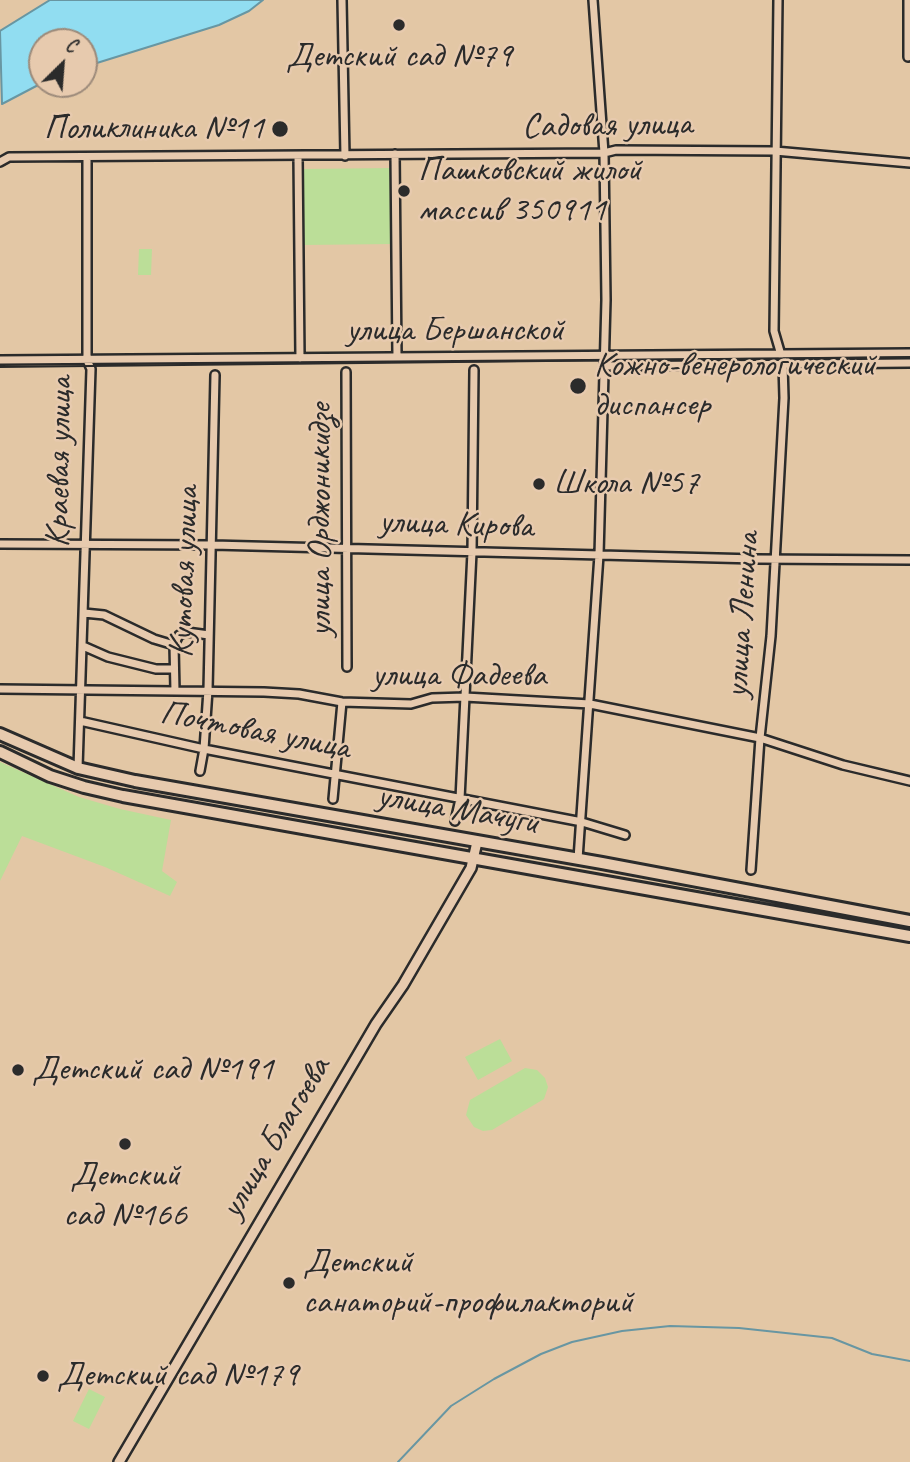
<!DOCTYPE html>
<meta charset="utf-8">
<style>
body{margin:0}
#map{position:relative;width:910px;height:1462px;overflow:hidden;background:#e3c7a5;font-family:Caveat,sans-serif}
canvas{display:block}
.north{position:absolute;left:28px;top:28px;width:70px;height:70px;box-sizing:border-box;background:#e7caae;border:2px solid #9c8a7a;border-radius:50%;rotate:25deg;font-size:19px;font-weight:700;line-height:28px;text-align:center;color:#2b2b2b}
.north::after{content:'';display:block;margin:auto;width:24px;height:32px;background:#2b2b2b;clip-path:polygon(50% 0,100% 100%,50% 72%,0 100%)}
</style>
<div id="map">
<canvas width="910" height="1462"></canvas>
<div class="north">С</div>
</div>
<script>
const ctx = document.querySelector('canvas').getContext('2d');
ctx.lineJoin = 'round';
function paint(path, color) { ctx.fillStyle = color; ctx.fill(path, 'evenodd'); }
const shape = rows => new Path2D(rows.map(r => 'M' + r).join(''));
function stroke(path, color, width, dash) { ctx.strokeStyle = color; ctx.lineWidth = width; ctx.lineCap = dash ? 'butt' : 'round'; ctx.setLineDash(dash || []); ctx.stroke(path); }
function label(font, color, halo, rows, align = 'center') {
  ctx.font = font + ' Caveat,sans-serif'; ctx.lineWidth = 5; ctx.setLineDash([]); ctx.textBaseline = 'middle'; ctx.strokeStyle = halo; ctx.fillStyle = color; for (const [text, x, y, turn = 0] of rows) {
    ctx.save(); ctx.translate(x, y); ctx.rotate((+turn || 0) * Math.PI / 180); ctx.textAlign = isNaN(turn) ? turn : align; if (halo) ctx.strokeText(text, 0, 0); ctx.fillText(text, 0, 0); ctx.restore();
  }
}
const green = shape([
 [391,168,393,244,304,245,302,169],
 [139,249,152,249,151,275,138,275],
 [0,762,79,797,120,809,171,820,162,871,177,882,170,896,105,867,22,836,0,881],
 [500,1039,512,1061,478,1080,465,1057],
 [525,1068,537,1070,545,1078,548,1087,544,1099,492,1130,483,1131,474,1127,466,1115,470,1100],
 [89,1389,105,1397,89,1429,73,1421]
]);
const water = shape([
 [50,0,263,0,249,11,219,25,84,67,84,42,42,42,42,83,2,104,0,31,50,0]
]);
const stream = shape([
 [398,1462,451,1406,494,1379,541,1354,572,1342,622,1331,670,1326,739,1328,832,1338,872,1354,910,1361]
]);
const minor = shape([
 [342,0,345,156],
 [778,0,774,331,781,355],
 [908,0,908,57],
 [395,154,397,357],
 [298,156,300,358],
 [0,162,9,157,604,153,616,150,775,151,910,163],
 [0,360,910,353],
 [604,366,910,363],
 [346,372,347,667],
 [0,544,213,545,756,559,910,560],
 [84,613,104,615,154,639,174,645,175,691],
 [174,645,179,635,187,632,209,635],
 [83,646,108,657,156,669,174,669],
 [0,689,264,692,299,694,342,702,411,704,432,698,465,697,590,704,760,738,843,765,910,781],
 [80,721,204,749,582,822,625,835],
 [78,768,91,369,87,360,87,157],
 [200,771,204,749,208,690,215,375],
 [333,799,342,702],
 [455,821,460,799,472,552,474,370],
 [578,859,599,555,606,300,604,153,593,0],
 [751,870,760,738,771,636,784,398,783,364]
]);
const tertiary = shape([
 [119,1462,376,1024,403,985,471,868,477,842]
]);
const primary = shape([
 [0,734,78,768,135,781,602,863,910,921],
 [0,752,50,776,84,787,123,796,910,936]
]);
const tram = shape([
 [0,367,910,357]
]);
const markers = [
 [399,25,7,"#2b2b2b"],
 [280,129,9,"#2b2b2b"],
 [404,191,7,"#2b2b2b"],
 [578,386,9,"#2b2b2b"],
 [539,484,7,"#2b2b2b"],
 [18,1070,7,"#2b2b2b"],
 [125,1144,7,"#2b2b2b"],
 [289,1283,7,"#2b2b2b"],
 [43,1376,7,"#2b2b2b"]
];
const poiNames = [
 ["Детский сад №79",399,57,"center"],
 ["Поликлиника №11",264,129,"right"],
 ["Пашковский жилой",418,171],
 ["массив 350911",418,211],
 ["Кожно-венерологический",594,366],
 ["диспансер",594,406],
 ["Школа №57",553,484],
 ["Детский сад №191",32,1070],
 ["Детский",125,1176,"center"],
 ["сад №166",125,1216,"center"],
 ["Детский",303,1263],
 ["санаторий-профилакторий",303,1303],
 ["Детский сад №179",57,1376]
];
const streetNames = [
 ["Садовая улица",607,126,-1],
 ["улица Бершанской",455,331],
 ["Краевая улица",60,462,-89],
 ["улица Орджоникидзе",321,520,-90],
 ["улица Кирова",456,525,2],
 ["Кутовая улица",185,572,-88],
 ["улица Ленина",743,615,-86],
 ["улица Фадеева",459,676],
 ["Почтовая улица",255,731,11],
 ["улица Мачуги",457,810,10],
 ["улица Благоева",276,1138,-59]
];
paint(green, '#bbde98');
paint(water, '#91ddf1');
stroke(water, '#6896a2', 2);
stroke(stream, '#6896a2', 2);
stroke(minor, '#2b2b2b', 12);
stroke(tertiary, '#2b2b2b', 14);
stroke(primary, '#2b2b2b', 16);
stroke(minor, '#e7caae', 7);
stroke(tertiary, '#e7caae', 9);
stroke(primary, '#e7caae', 10);
stroke(tram, '#2b2b2b', 2);
for (const [x, y, r, color] of markers) { const dot = new Path2D(); dot.arc(x, y, r, 0, 2 * Math.PI); ctx.fillStyle = color; ctx.fill(dot); stroke(dot, '#e7caae', 2.5); }
label('35px', '#2b2b2b', '#e7caae', poiNames, 'left');
label('35px', '#2b2b2b', '#e7caae', streetNames);
</script>
